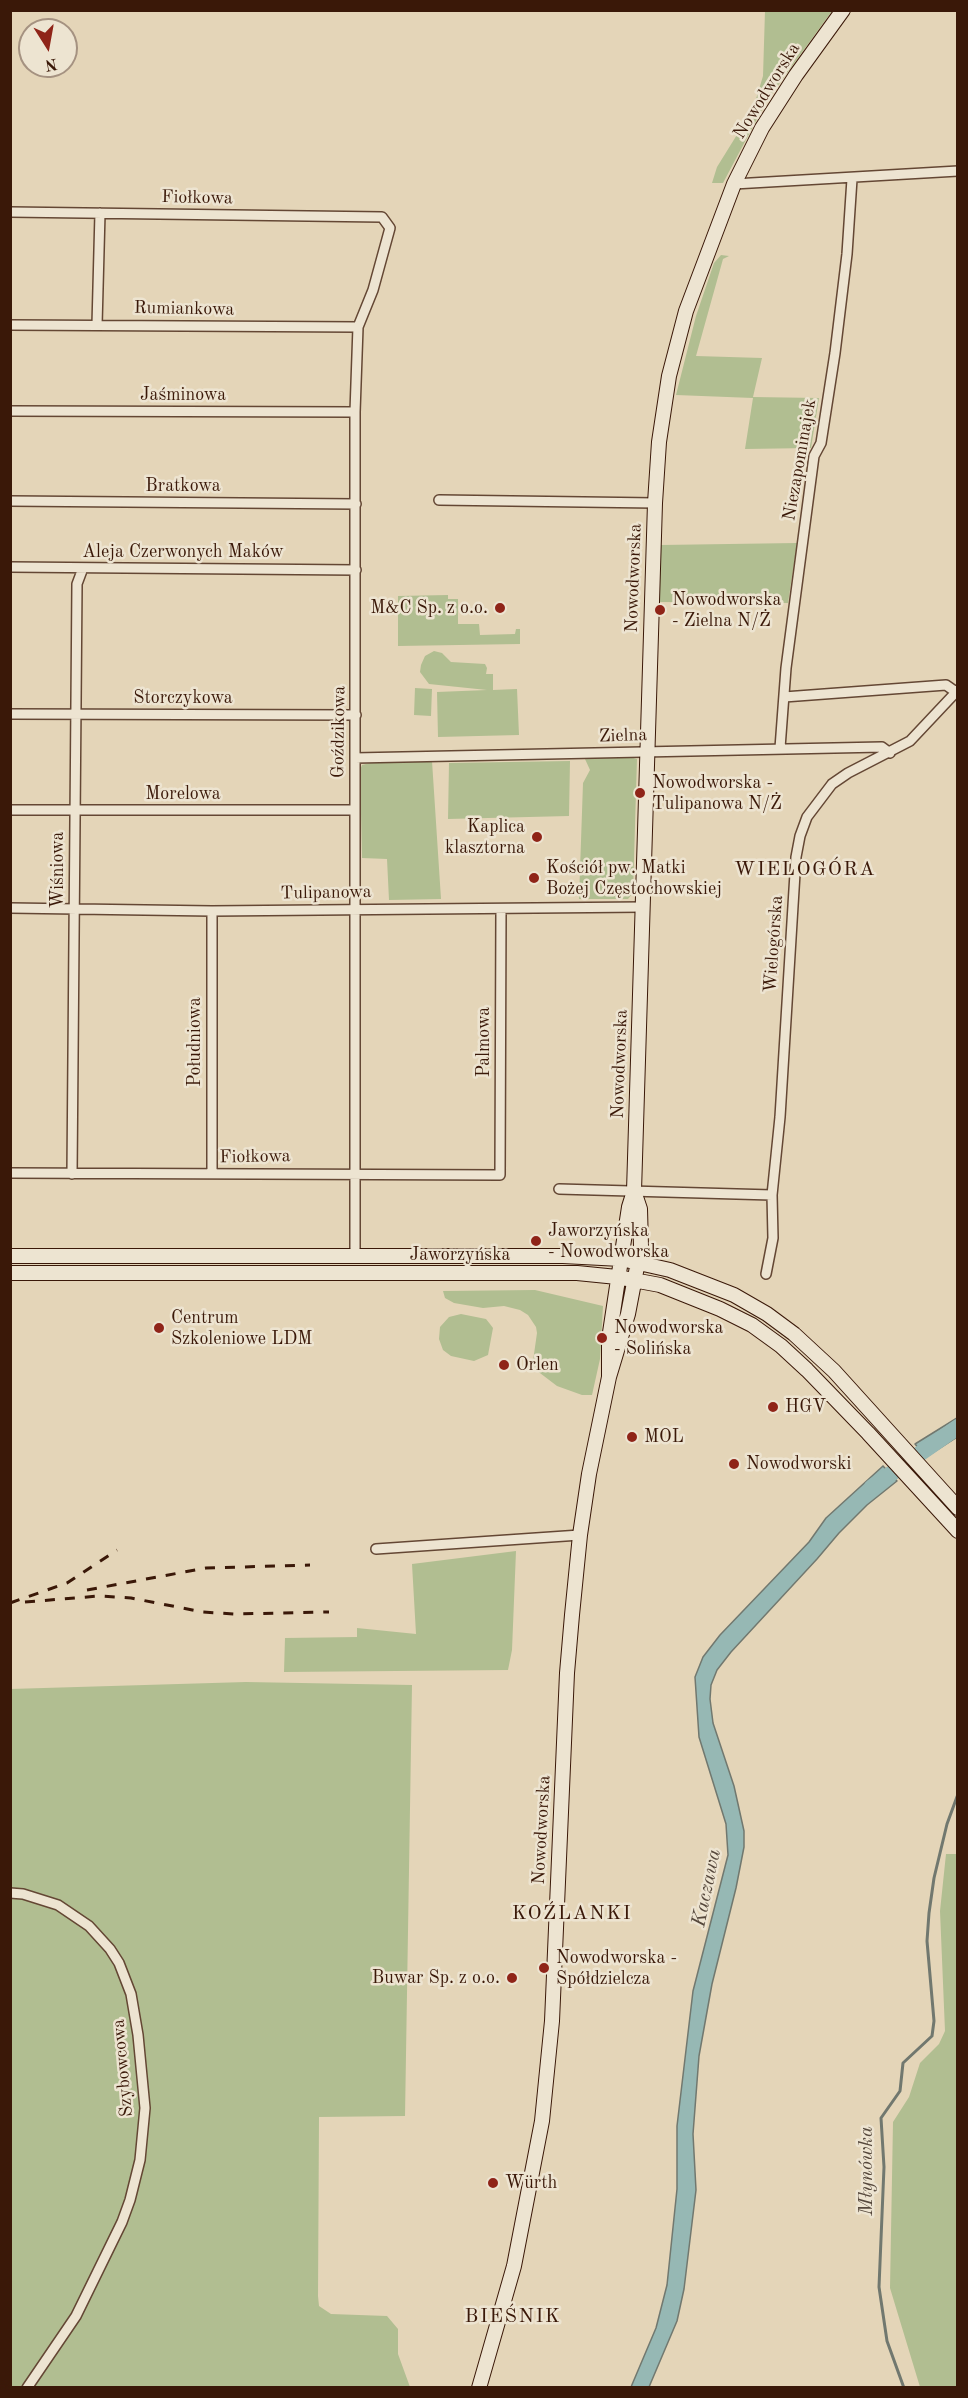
<!DOCTYPE html>
<meta charset="utf-8">
<style>
body{margin:0}
#map{position:relative;width:968px;height:2398px;overflow:hidden;background:#e4d5b8;font-family:"Old Standard TT",serif}
canvas{display:block}
.frame{position:absolute;inset:0;border:12px solid #3a1808;pointer-events:none}
.north{position:absolute;left:18px;top:18px;width:60px;height:60px;box-sizing:border-box;background:#ede4d1;border:2px solid #a59281;border-radius:50%;rotate:169deg;font-size:16px;font-weight:700;line-height:24px;text-align:center;color:#3a1808}
.north::after{content:'';display:block;margin:auto;width:21px;height:27px;background:#8f2418;clip-path:polygon(50% 0,100% 100%,50% 72%,0 100%)}
</style>
<div id="map">
<canvas width="968" height="2398"></canvas>
<div class="frame"></div>
<div class="north">N</div>
</div>
<script>
const ctx = document.querySelector('canvas').getContext('2d');
ctx.lineJoin = 'round';
function paint(path, color) { ctx.fillStyle = color; ctx.fill(path, 'evenodd'); }
const shape = rows => new Path2D(rows.map(r => 'M' + r).join(''));
function stroke(path, color, width, dash) { ctx.strokeStyle = color; ctx.lineWidth = width; ctx.lineCap = dash ? 'butt' : 'round'; ctx.setLineDash(dash || []); ctx.stroke(path); }
function label(font, color, halo, rows, align = 'center') {
  ctx.font = font + ' "Old Standard TT",serif'; ctx.lineWidth = 5; ctx.setLineDash([]); ctx.textBaseline = 'middle'; ctx.strokeStyle = halo; ctx.fillStyle = color; for (const [text, x, y, turn = 0] of rows) {
    ctx.save(); ctx.translate(x, y); ctx.rotate((+turn || 0) * Math.PI / 180); ctx.textAlign = isNaN(turn) ? turn : align; if (halo) ctx.strokeText(text, 0, 0); ctx.fillText(text, 0, 0); ctx.restore();
  }
}
const green = shape([
 [765,11,832,11,766,102,723,183,712,183,717,167,748,117,757,96,763,76],
 [721,255,729,256,723,259,696,356,762,358,753,397,819,398,811,448,745,449,753,398,676,395,696,316,714,263],
 [797,543,788,603,659,602,661,545],
 [448,595,448,599,458,599,458,624,479,624,480,635,515,634,516,629,520,629,520,644,398,646,398,596],
 [434,651,442,653,451,662,485,664,487,668,486,674,493,674,493,690,517,689,519,735,438,737,437,692,487,690,429,684,420,672,421,665,425,656],
 [415,688,432,689,431,716,414,715],
 [626,756,637,759,633,893,628,899,579,899,583,783,590,770,585,759],
 [432,761,441,899,389,900,387,859,362,858,360,770,362,765,370,763],
 [570,761,569,816,448,819,449,763],
 [535,1290,603,1306,600,1359,592,1395,582,1395,557,1386,536,1370,533,1361,537,1333,536,1327,528,1315,520,1310,504,1306,483,1308,454,1303,445,1298,443,1291],
 [461,1314,486,1319,490,1324,493,1328,488,1355,474,1361,451,1356,443,1350,439,1339,440,1327,449,1317],
 [516,1551,512,1650,508,1670,284,1672,285,1638,357,1637,357,1628,416,1634,412,1564],
 [246,1682,412,1685,405,2116,319,2117,318,2296,319,2306,331,2314,387,2316,398,2329,398,2354,410,2387,11,2387,10,1689],
 [946,1854,958,1854,957,2387,920,2387,890,2288,893,2122,909,2097,920,2063,939,2044,945,2031,940,1911]
]);
const water = shape([
 [957,1418,957,1437,926,1457,915,1444,957,1418],
 [883,1466,897,1481,867,1505,839,1533,817,1559,731,1652,717,1670,711,1685,710,1699,713,1723,734,1786,744,1831,744,1847,736,1888,712,1984,699,2056,693,2134,696,2190,684,2289,677,2321,649,2387,631,2387,656,2328,667,2285,677,2189,677,2126,693,1991,728,1855,726,1824,699,1737,695,1677,703,1657,720,1635,809,1542,826,1518,883,1466]
]);
const stream = shape([
 [958,1756,958,1757],
 [904,2388,887,2341,879,2287,884,2167,881,2118,900,2091,903,2063,932,2036,934,2021,927,1941,929,1913,934,1878,947,1824,958,1794]
]);
const river = shape([
 [872,1487,958,1427]
]);
const street = shape([
 [734,184,958,171],
 [10,212,382,217,390,228,373,290,358,327,355,412,355,1256],
 [10,325,358,327],
 [97,325,100,213],
 [10,411,355,412],
 [439,500,655,503],
 [10,501,356,504],
 [10,567,356,570],
 [784,697,946,685,956,692],
 [10,714,356,715],
 [780,748,786,668,814,456,821,443,835,353,847,254,852,179],
 [355,758,882,747,890,753],
 [10,810,355,810],
 [10,908,212,911,643,907],
 [212,911,212,1174],
 [10,1173,500,1175,501,909],
 [72,1174,77,584,83,568],
 [559,1189,772,1195],
 [766,1274,773,1238,772,1195,780,1117,796,857,800,836,807,817,832,784,848,773,910,741,958,690],
 [376,1549,580,1535],
 [10,1893,23,1894,58,1905,89,1926,110,1949,119,1963,131,1994,138,2035,145,2108,140,2160,130,2200,122,2222,76,2316,27,2388]
]);
const secondary = shape([
 [10,1256,563,1256,621,1259,670,1270,734,1295,767,1314,794,1334,834,1371,958,1508],
 [10,1273,577,1273,617,1277,660,1285,720,1309,752,1325,781,1346,807,1370,868,1433,958,1531],
 [609,1377,609,1339,629,1207,634,1191,655,503,659,442,669,376,686,311,734,184,762,128,796,75,843,10],
 [479,2388,514,2266,542,2121,552,2021,567,1673,572,1615,580,1535,589,1474,609,1377,628,1314,641,1246,640,1209,634,1191]
]);
const rail = shape([
 [87,1590,206,1568,310,1565],
 [25,1602,99,1596,131,1598,203,1612,235,1614,329,1612],
 [10,1603,67,1583,117,1550]
]);
const markers = [
 [500,608,6,"#8f2418"],
 [660,610,6,"#8f2418"],
 [640,793,6,"#8f2418"],
 [537,837,6,"#8f2418"],
 [534,878,6,"#8f2418"],
 [536,1241,6,"#8f2418"],
 [159,1328,6,"#8f2418"],
 [602,1338,6,"#8f2418"],
 [504,1365,6,"#8f2418"],
 [773,1407,6,"#8f2418"],
 [632,1437,6,"#8f2418"],
 [734,1464,6,"#8f2418"],
 [544,1968,6,"#8f2418"],
 [512,1978,6,"#8f2418"],
 [493,2183,6,"#8f2418"]
];
const streetNames = [
 ["Nowodworska",767,91,-58],
 ["Fiołkowa",197,198,1],
 ["Rumiankowa",184,309,1],
 ["Jaśminowa",183,395],
 ["Niezapominajek",800,460,-80],
 ["Bratkowa",183,486],
 ["Aleja Czerwonych Maków",183,552],
 ["Nowodworska",634,578,-88],
 ["Storczykowa",183,698],
 ["Goździkowa",339,732,-89],
 ["Zielna",623,736,-2],
 ["Morelowa",183,794],
 ["Wiśniowa",58,870,-90],
 ["Tulipanowa",326,893,-1],
 ["Wielogórska",774,944,-86],
 ["Południowa",195,1042,-90],
 ["Palmowa",484,1042,-90],
 ["Nowodworska",620,1064,-88],
 ["Fiołkowa",255,1157,-1],
 ["Jaworzyńska",460,1255],
 ["Nowodworska",542,1830,-87],
 ["Szybowcowa",123,2068,-95]
];
const poiNames = [
 ["Nowodworska",672,600],
 ["- Zielna N/Ż",672,621],
 ["M&C Sp. z o.o.",488,608,"right"],
 ["Nowodworska -",652,783],
 ["Tulipanowa N/Ż",652,804],
 ["Kaplica",525,827,"right"],
 ["klasztorna",525,848,"right"],
 ["Kościół pw. Matki",546,868],
 ["Bożej Częstochowskiej",546,889],
 ["Jaworzyńska",548,1231],
 ["- Nowodworska",548,1252],
 ["Centrum",171,1318],
 ["Szkoleniowe LDM",171,1339],
 ["Nowodworska",614,1328],
 ["- Solińska",614,1349],
 ["Orlen",516,1365],
 ["HGV",785,1407],
 ["MOL",644,1437],
 ["Nowodworski",746,1464],
 ["Nowodworska -",556,1958],
 ["Spółdzielcza",556,1979],
 ["Buwar Sp. z o.o.",500,1978,"right"],
 ["Würth",505,2183]
];
const neighbourhoodNames = [
 ["WIELOGÓRA",805,870],
 ["KOŹLANKI",572,1914],
 ["BIEŚNIK",513,2317]
];
const waterNames = [
 ["Kaczawa",707,1888,-78],
 ["Młynówka",867,2171,-90]
];
paint(green, '#b1be91');
paint(water, '#96b8b4');
stroke(water, '#71786f', 1.5);
stroke(stream, '#71786f', 3);
stroke(river, '#96b8b4', 16);
stroke(street, '#644734', 12);
stroke(secondary, '#3a1808', 16);
stroke(street, '#ede4d1', 9);
stroke(secondary, '#ede4d1', 14);
stroke(rail, '#3a1808', 3, [10, 10]);
for (const [x, y, r, color] of markers) { const dot = new Path2D(); dot.arc(x, y, r, 0, 2 * Math.PI); ctx.fillStyle = color; ctx.fill(dot); stroke(dot, '#ede4d1', 2); }
label('18px', '#3a1808', '#ede4d1', streetNames);
label('18px', '#3a1808', '#ede4d1', poiNames, 'left');
ctx.letterSpacing = '1.5px';
label('20px', '#3a1808', '#ede4d1', neighbourhoodNames);
ctx.letterSpacing = '0px';
label('italic 20px', '#56483c', '#ede4d1', waterNames);
</script>
